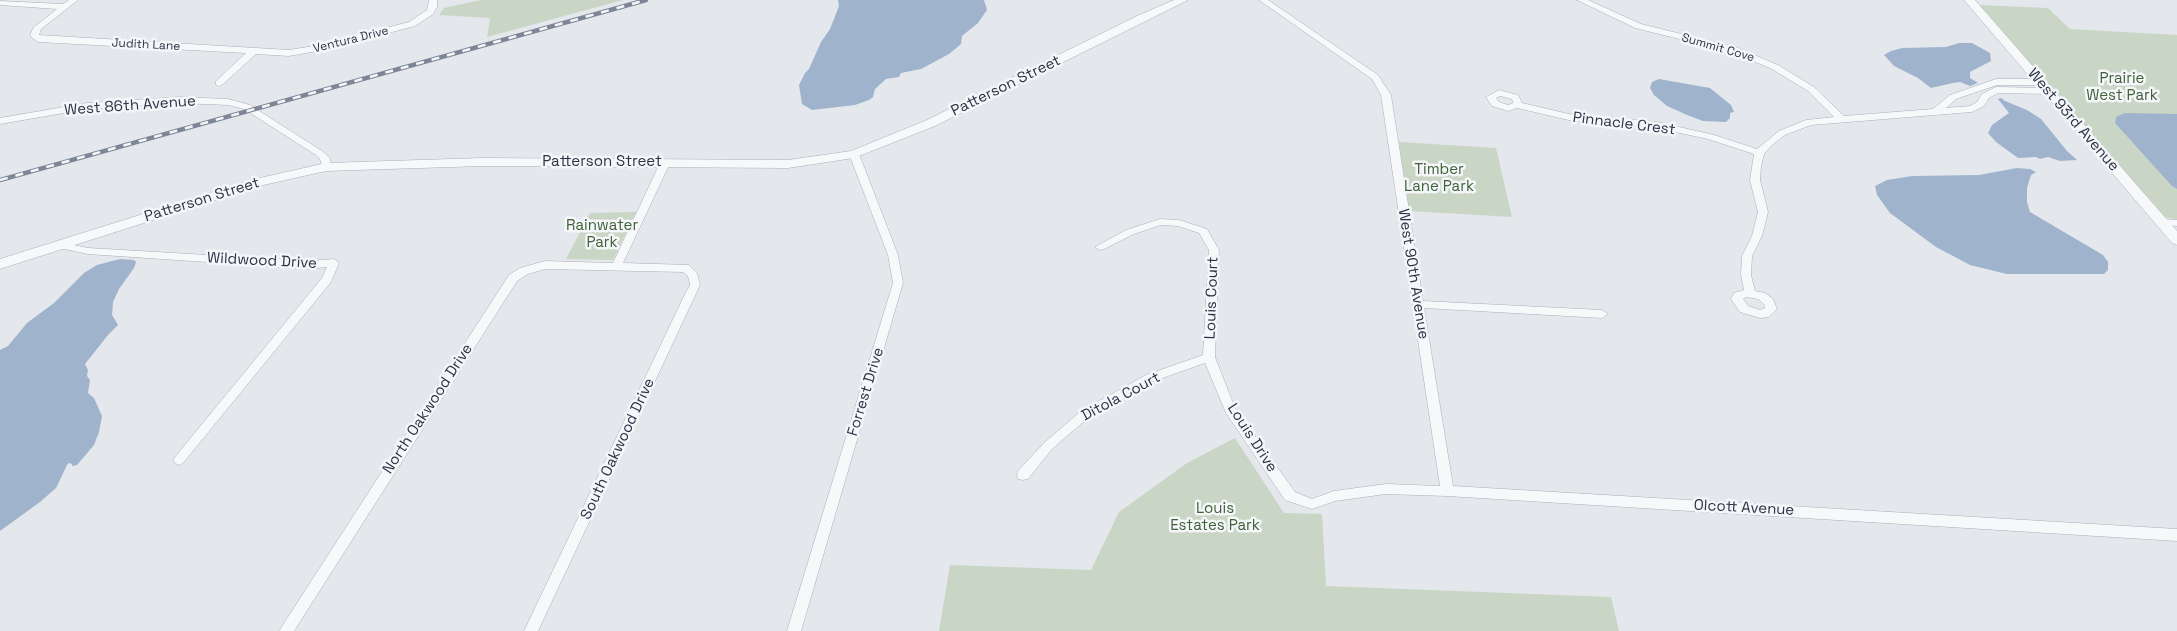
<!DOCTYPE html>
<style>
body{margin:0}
canvas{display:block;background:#e4e7ec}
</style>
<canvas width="2177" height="631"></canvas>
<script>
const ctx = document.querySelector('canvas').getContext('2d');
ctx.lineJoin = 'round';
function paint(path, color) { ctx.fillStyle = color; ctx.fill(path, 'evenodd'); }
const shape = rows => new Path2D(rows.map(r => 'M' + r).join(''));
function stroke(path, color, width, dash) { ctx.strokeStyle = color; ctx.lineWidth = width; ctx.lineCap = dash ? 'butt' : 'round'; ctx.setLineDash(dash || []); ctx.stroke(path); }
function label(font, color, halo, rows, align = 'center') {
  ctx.font = font + ' "Space Grotesk",sans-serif'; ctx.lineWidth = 5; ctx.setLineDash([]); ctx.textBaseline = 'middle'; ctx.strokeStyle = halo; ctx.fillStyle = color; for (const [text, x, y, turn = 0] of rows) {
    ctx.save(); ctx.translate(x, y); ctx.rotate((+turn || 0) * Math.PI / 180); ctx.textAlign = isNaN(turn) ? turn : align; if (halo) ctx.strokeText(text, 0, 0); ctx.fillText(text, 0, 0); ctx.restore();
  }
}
const green = shape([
 [481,0,623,0,487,37,490,18,439,15,444,8],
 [1979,5,2048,8,2070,29,2177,35,2177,219,2168,218,2155,211],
 [1399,142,1496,148,1512,217,1409,211],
 [636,212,613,260,566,259,590,213],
 [1235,438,1284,513,1322,514,1326,586,1611,597,1619,631,939,631,950,565,1091,570,1119,512,1187,463]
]);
const water = shape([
 [838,0,984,0,987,10,978,23,962,36,961,44,949,54,921,69,901,73,899,77,886,79,875,89,873,97,869,100,855,105,812,110,802,104,799,85,805,73,809,69,821,42,830,29,839,6],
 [1959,43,1972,43,1990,53,1991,61,1970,72,1970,78,1978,83,1970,86,1960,82,1953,83,1931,88,1918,78,1894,66,1884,55,1891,51,1902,48,1946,47],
 [1659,79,1710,88,1731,105,1734,112,1730,113,1730,118,1726,122,1703,121,1687,115,1667,106,1654,95,1650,88,1652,82],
 [2001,98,2005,101,2027,110,2041,119,2067,151,2077,160,2060,161,2048,157,2040,159,2036,157,2018,158,1996,142,1988,133,1992,125,2009,113,1998,99],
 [2125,113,2177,114,2177,189,2172,186,2115,123,2116,117],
 [2017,168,2030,169,2036,172,2031,175,2027,188,2027,202,2030,212,2103,255,2108,262,2108,270,2104,274,2007,274,1970,265,1936,247,1890,213,1877,195,1875,186,1887,180,1912,176,1979,175],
 [120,259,134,260,136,262,134,268,119,289,113,302,112,315,118,325,108,335,85,364,88,370,87,376,90,380,88,393,94,398,102,416,99,432,94,445,77,465,72,466,72,464,69,463,67,465,56,488,40,502,0,531,0,350,8,346,27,323,54,303,84,273,97,265]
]);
const minor = shape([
 [69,0,78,0,41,29,39,35,289,50,320,45,409,22,427,10,429,0,437,0,437,7,433,14,415,26,323,50,289,56,256,54,222,85,219,86,216,85,216,81,246,53,38,42,30,36,33,28,57,9,0,5,0,1,63,4,69,0],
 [1259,0,1268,0,1378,75,1391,95,1423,301,1602,310,1608,314,1602,318,1424,308,1453,486,2177,529,2177,541,1447,496,1386,494,1335,501,1312,509,1285,500,1226,413,1205,363,1154,381,1089,417,1052,449,1028,479,1023,480,1018,479,1017,475,1018,471,1044,443,1081,411,1146,375,1203,355,1209,250,1199,233,1178,226,1161,225,1134,234,1104,249,1100,250,1095,247,1126,230,1160,219,1179,220,1207,229,1219,250,1215,357,1235,408,1295,492,1312,499,1334,491,1386,484,1440,486,1381,95,1372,79,1259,0],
 [1577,0,1588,0,1641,24,1738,48,1778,65,1814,87,1844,116,1933,109,1950,95,1996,79,2040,79,2045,82,2040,85,1997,85,1956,99,1946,108,1970,106,1977,102,1982,94,1996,87,2048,88,2053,91,2048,94,1998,93,1989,98,1984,106,1972,112,1811,125,1785,135,1772,145,1764,154,1761,167,1760,180,1768,212,1762,236,1752,256,1751,275,1755,291,1765,293,1773,299,1777,309,1769,317,1760,318,1740,312,1731,299,1734,293,1744,290,1741,275,1742,256,1752,236,1758,212,1750,180,1754,154,1708,139,1657,128,1573,121,1517,108,1508,111,1492,106,1486,97,1499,90,1518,95,1522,103,1573,115,1657,122,1714,135,1757,149,1779,131,1806,120,1834,117,1808,91,1772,69,1732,52,1635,28,1577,0],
 [1500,96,1512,99,1513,103,1508,105,1499,102,1496,98,1500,96],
 [1746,297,1758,299,1764,304,1765,308,1760,310,1748,306,1743,299,1746,297],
 [180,97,228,99,250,105,322,151,330,158,331,167,326,170,323,169,320,159,316,155,244,109,228,105,180,103,87,109,0,124,0,118,87,103,180,97],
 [854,151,859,154,898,255,903,283,801,631,787,631,893,283,888,255,849,154,854,151],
 [665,160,670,163,623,263,689,265,697,273,700,285,538,631,524,631,686,292,690,285,689,279,687,275,683,272,545,269,528,274,517,281,294,631,279,631,509,275,520,268,545,261,613,263,660,163,665,160],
 [2161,219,2177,220,2177,226,2157,224,2156,222,2157,220,2161,219],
 [59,242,88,248,310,261,334,259,339,263,331,282,183,463,179,465,175,463,173,460,175,457,322,278,327,267,310,269,88,254,55,247,54,245,55,243,59,242]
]);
const tertiary = shape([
 [1174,0,1188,0,935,126,854,158,788,168,482,166,326,171,259,186,0,269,0,259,251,180,326,163,482,158,788,160,851,151,927,120,1137,16,1174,0],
 [1964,0,1975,0,2177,231,2177,245,2172,243,1964,0]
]);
const rail = shape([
 [0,180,646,0]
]);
const farStreetnames = [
 ["Ventura Drive",351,40,-14],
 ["Judith Lane",146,45,3],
 ["Summit Cove",1718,48,16]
];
const parkNames = [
 ["Prairie",2122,79],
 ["West Park",2122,96],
 ["Timber",1439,170],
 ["Lane Park",1439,187],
 ["Rainwater",602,226],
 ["Park",602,243],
 ["Louis",1215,509],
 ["Estates Park",1215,526]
];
const streetNames = [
 ["Patterson Street",1006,86,-26],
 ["West 86th Avenue",130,106,-4],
 ["West 93rd Avenue",2073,120,49],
 ["Pinnacle Crest",1624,124,7],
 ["Patterson Street",602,162],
 ["Patterson Street",202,200,-17],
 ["Wildwood Drive",262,261,3],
 ["West 90th Avenue",1413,274,81],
 ["Louis Court",1212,298,-88],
 ["Forrest Drive",866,392,-73],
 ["Ditola Court",1121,397,-28],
 ["North Oakwood Drive",428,409,-57],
 ["Louis Drive",1252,438,57],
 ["South Oakwood Drive",618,449,-65],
 ["Olcott Avenue",1744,508,3]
];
paint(green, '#c9d6c5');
paint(water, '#9fb4cc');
stroke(minor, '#a9aeb7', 1);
stroke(tertiary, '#a9aeb7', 1);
paint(minor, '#f7f8fa');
paint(tertiary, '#f7f8fa');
stroke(rail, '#7d8696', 4.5);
stroke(rail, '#f4f6f9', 2.5, [8]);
label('12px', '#2b3445', '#f4f6f9', farStreetnames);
label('15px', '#3f6138', '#f4f6f9', parkNames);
label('15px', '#2b3445', '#f4f6f9', streetNames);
</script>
